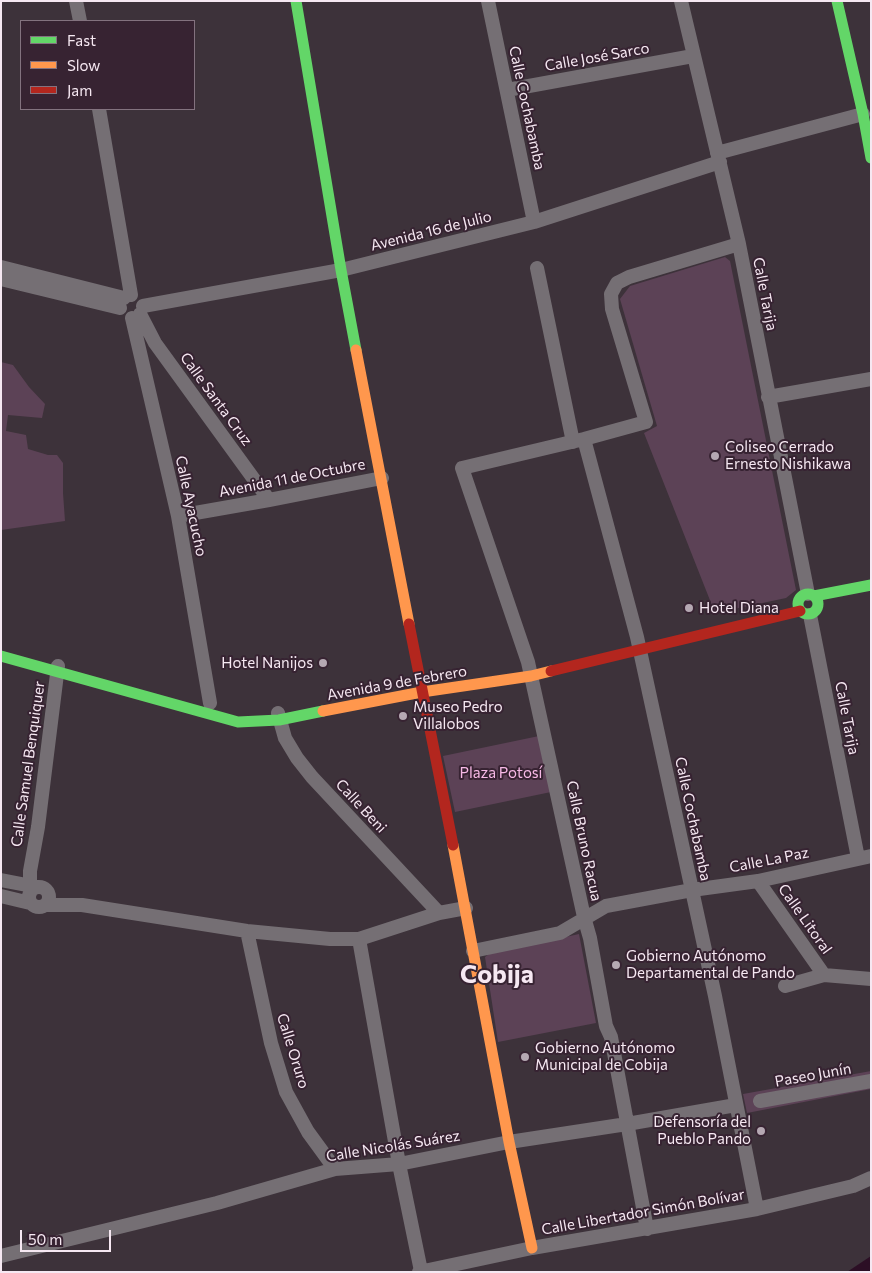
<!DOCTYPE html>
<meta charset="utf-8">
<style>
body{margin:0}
#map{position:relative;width:872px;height:1273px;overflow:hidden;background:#3d323a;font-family:Commissioner,sans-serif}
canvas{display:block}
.frame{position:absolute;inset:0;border:2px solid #f6e8f2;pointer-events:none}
.legend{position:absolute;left:20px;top:20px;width:175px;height:90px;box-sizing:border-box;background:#372332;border:1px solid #83727f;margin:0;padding:6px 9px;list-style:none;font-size:15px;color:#f6e8f2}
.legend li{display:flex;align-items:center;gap:10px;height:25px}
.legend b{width:25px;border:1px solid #83727f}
.scale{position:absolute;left:20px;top:1230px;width:91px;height:22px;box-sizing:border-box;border:2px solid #f6e8f2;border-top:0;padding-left:6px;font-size:15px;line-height:18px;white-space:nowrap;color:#f6e8f2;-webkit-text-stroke:4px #372332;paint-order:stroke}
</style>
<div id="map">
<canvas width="872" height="1273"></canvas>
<div class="frame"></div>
<ul class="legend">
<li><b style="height:6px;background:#63d668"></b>Fast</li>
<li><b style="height:6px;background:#ff974d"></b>Slow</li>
<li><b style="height:6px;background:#b3261e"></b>Jam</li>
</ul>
<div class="scale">50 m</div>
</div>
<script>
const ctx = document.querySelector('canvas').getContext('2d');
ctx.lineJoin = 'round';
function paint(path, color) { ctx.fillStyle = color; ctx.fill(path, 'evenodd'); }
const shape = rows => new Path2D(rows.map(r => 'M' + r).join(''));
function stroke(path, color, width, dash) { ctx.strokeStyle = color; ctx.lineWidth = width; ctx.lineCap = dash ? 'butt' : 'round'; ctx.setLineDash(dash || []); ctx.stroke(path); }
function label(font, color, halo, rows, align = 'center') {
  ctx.font = font + ' Commissioner,sans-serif'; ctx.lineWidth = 4; ctx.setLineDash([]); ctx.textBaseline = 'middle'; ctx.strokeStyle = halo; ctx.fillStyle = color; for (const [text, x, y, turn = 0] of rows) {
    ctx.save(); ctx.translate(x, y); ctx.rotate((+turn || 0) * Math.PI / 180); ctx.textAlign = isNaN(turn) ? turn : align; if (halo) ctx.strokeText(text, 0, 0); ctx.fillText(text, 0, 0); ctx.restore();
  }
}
const green = shape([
 [725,257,730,261,796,590,786,598,715,613,644,433,657,426,620,299,630,286],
 [1,362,13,365,29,387,45,404,42,418,8,415,6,431,26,435,28,449,48,455,57,455,63,463,63,493,65,521,1,530],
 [539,736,551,792,455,812,443,756],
 [579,934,596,1023,498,1042,485,957,489,954],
 [871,1071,871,1089,747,1113,743,1094]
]);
const water = shape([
 [871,1256,871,1272,847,1272]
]);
const street = shape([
 [76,1,80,21],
 [488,1,534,222],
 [681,1,739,244,808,594],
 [507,90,693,56],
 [99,109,131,295],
 [717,153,863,114],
 [1,267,124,298],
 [537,268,573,442],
 [1,279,120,308],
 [143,306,341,270,534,222,720,162],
 [140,314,155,343,269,500],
 [132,318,178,516,210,703],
 [768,397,871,379],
 [584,439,637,637,715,996,757,1209],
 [178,516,269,500,382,478],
 [810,615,858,858],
 [278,713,285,738,297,758,312,777,439,913],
 [1,880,37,887],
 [758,881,824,975],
 '29 897a10 10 0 1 1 20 0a10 10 0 1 1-20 0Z',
 [30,893,30,871,38,827,58,666],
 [1,896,30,903],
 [46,905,82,905,247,931,330,939,359,939,439,913,466,908],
 [247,931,271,1043,286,1092,308,1132,335,1169],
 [359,939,399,1164,421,1271],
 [473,951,560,933,606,906,692,890,758,881,871,856],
 [785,986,824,975,871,979],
 [760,1101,871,1081],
 [647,1229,611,1037,606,1026,590,938,584,917,528,662,462,468,584,439,646,422,612,309,611,294,617,283,629,277,739,244],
 [1,1256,217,1203,335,1169,399,1164,509,1142,627,1124,736,1105],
 [419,1272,532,1248,757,1209,853,1186,871,1178]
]);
const fast = shape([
 [296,1,341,270,356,350],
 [837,1,863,114,871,158],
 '798 604a10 10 0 1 1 20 0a10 10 0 1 1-20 0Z',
 [814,596,871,585],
 [1,656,238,722,279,720,323,711]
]);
const slow = shape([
 [356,350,409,624],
 [323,711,422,692,531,676,551,671],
 [453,845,509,1142,532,1248]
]);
const jam = shape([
 [409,624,453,845],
 [551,671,800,611]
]);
const markers = [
 [715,456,5,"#b5a8b2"],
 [689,608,5,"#b5a8b2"],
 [323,663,5,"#b5a8b2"],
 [403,716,5,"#b5a8b2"],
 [616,965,5,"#b5a8b2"],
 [525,1057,5,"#b5a8b2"],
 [761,1131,5,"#b5a8b2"]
];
const streetNames = [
 ["Calle José Sarco",597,57,-10],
 ["Calle Cochabamba",527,108,78],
 ["Avenida 16 de Julio",431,231,-14],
 ["Calle Tarija",765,294,79],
 ["Calle Santa Cruz",216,399,54],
 ["Avenida 11 de Octubre",292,478,-11],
 ["Calle Ayacucho",191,506,78],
 ["Avenida 9 de Febrero",397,683,-10],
 ["Calle Tarija",847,718,79],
 ["Calle Samuel Benquiquer",28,764,-82],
 ["Calle Beni",361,806,47],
 ["Calle Cochabamba",693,819,78],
 ["Calle Bruno Racua",584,841,78],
 ["Calle La Paz",769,860,-11],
 ["Calle Litoral",805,919,55],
 ["Calle Oruro",293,1051,73],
 ["Paseo Junín",813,1075,-10],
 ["Calle Nicolás Suárez",393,1146,-9],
 ["Calle Libertador Simón Bolívar",643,1212,-10]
];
const poiNames = [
 ["Coliseo Cerrado",725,447],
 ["Ernesto Nishikawa",725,464],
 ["Hotel Diana",699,608],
 ["Hotel Nanijos",313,663,"right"],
 ["Museo Pedro",413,707],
 ["Villalobos",413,724],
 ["Gobierno Autónomo",626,956],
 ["Departamental de Pando",626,973],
 ["Gobierno Autónomo",535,1048],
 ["Municipal de Cobija",535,1065],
 ["Defensoría del",751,1122,"right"],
 ["Pueblo Pando",751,1139,"right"]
];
const parkNames = [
 ["Plaza Potosí",501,773]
];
const townNames = [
 ["Cobija",497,975]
];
paint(green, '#5c4256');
paint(water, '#2c0f25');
stroke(street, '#756f74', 14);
stroke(fast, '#63d668', 11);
stroke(slow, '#ff974d', 11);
stroke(jam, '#b3261e', 11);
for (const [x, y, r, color] of markers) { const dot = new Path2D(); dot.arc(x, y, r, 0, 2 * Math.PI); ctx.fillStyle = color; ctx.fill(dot); stroke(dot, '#372332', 2); }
label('15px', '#f6e8f2', '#372332', streetNames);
label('15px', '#f6e8f2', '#372332', poiNames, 'left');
label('15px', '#f7b9e6', '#372332', parkNames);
label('bold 25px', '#f6e8f2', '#372332', townNames);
</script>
